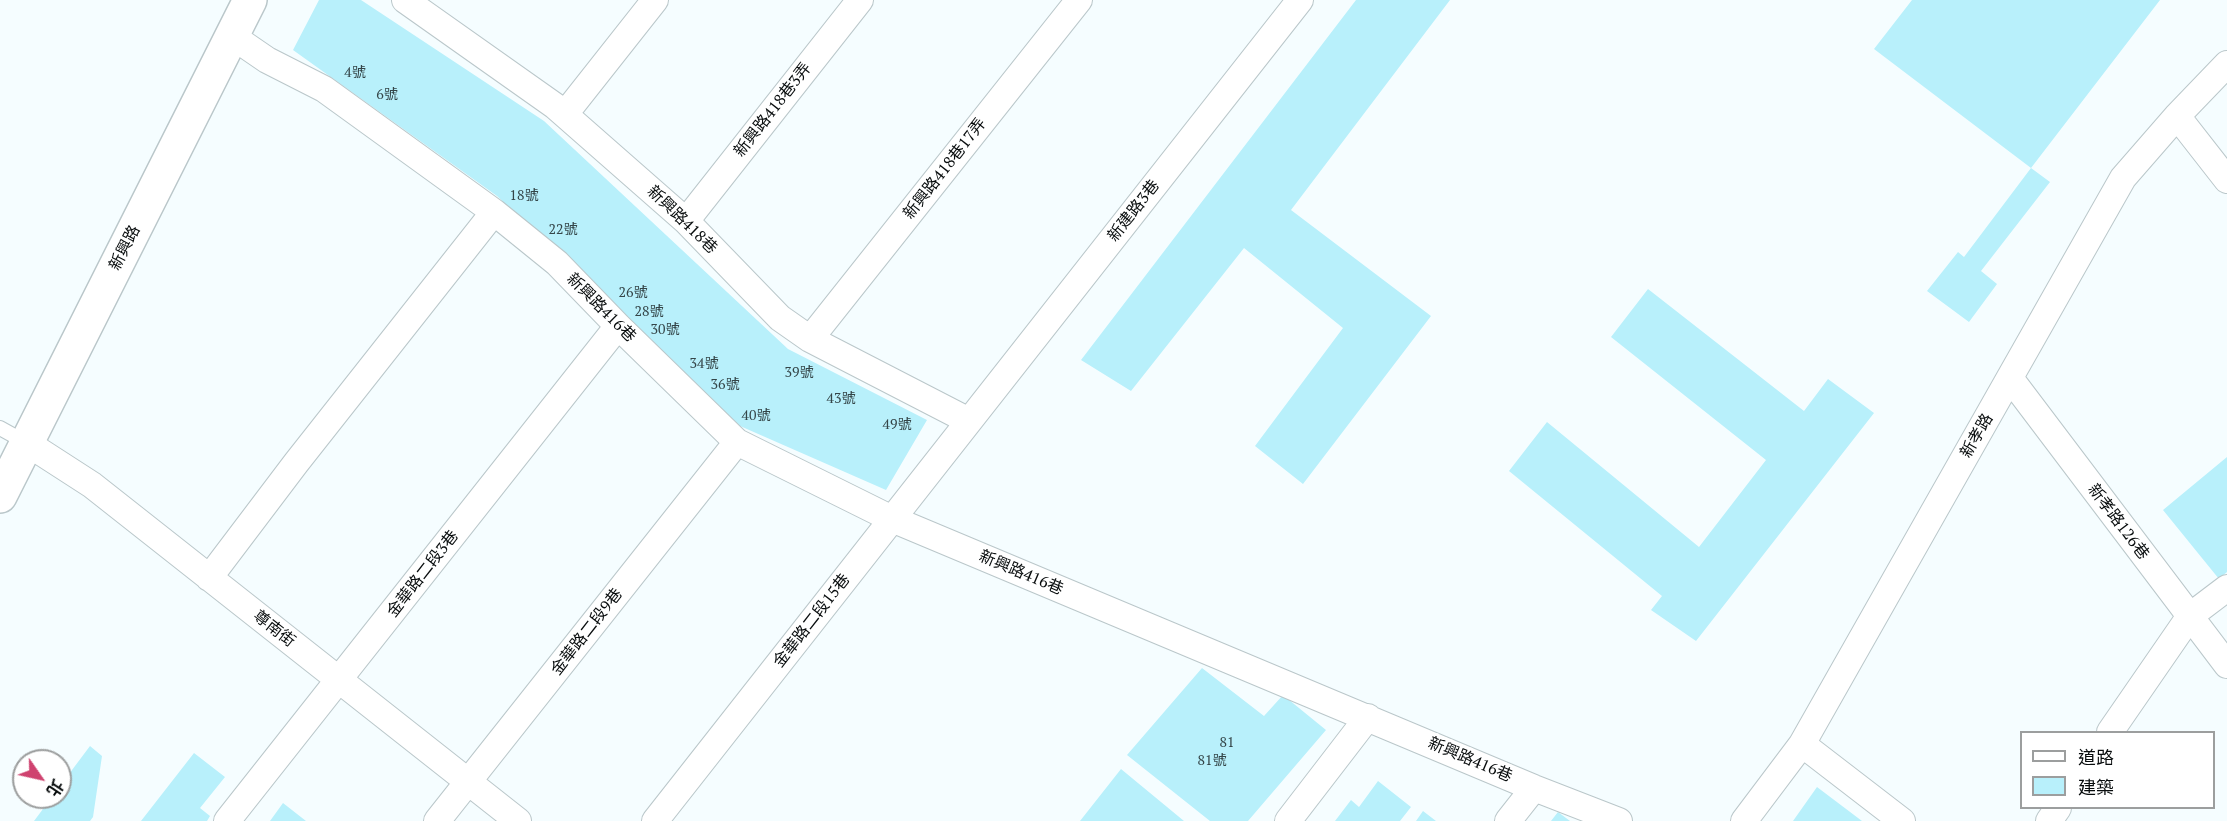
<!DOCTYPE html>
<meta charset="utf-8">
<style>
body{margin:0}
#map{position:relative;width:2227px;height:821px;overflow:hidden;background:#f5fdff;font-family:"PT Serif","Noto Sans TC",serif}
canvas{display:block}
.legend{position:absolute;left:2020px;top:731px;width:195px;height:78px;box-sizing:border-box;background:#fff;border:2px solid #9c9e9e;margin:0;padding:8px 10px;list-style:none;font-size:18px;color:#080c0d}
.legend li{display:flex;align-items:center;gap:12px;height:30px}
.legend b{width:30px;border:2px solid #9c9e9e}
.north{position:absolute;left:12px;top:749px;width:60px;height:60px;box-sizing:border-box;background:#fff;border:2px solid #9c9e9e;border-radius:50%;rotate:124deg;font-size:16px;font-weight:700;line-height:24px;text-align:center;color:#080c0d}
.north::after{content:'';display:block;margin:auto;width:21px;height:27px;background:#cf426f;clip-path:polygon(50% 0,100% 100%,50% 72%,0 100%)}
</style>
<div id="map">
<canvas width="2227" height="821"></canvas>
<ul class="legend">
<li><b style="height:8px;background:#fff"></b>道路</li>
<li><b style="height:16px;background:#b8f0fb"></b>建築</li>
</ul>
<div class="north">北</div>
</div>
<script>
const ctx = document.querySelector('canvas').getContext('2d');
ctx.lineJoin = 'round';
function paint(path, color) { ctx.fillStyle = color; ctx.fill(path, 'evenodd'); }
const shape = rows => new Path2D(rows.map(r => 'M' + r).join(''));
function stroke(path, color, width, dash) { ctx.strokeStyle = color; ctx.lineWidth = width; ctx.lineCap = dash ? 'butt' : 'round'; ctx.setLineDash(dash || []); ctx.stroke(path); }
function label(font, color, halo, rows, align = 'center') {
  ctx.font = font + ' "PT Serif","Noto Sans TC",serif'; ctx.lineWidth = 6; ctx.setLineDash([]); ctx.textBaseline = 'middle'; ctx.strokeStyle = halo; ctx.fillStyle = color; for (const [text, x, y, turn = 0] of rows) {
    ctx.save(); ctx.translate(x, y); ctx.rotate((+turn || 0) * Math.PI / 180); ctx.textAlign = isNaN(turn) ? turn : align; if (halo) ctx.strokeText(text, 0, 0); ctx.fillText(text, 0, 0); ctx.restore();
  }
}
const building = shape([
 [319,0,361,0,544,121,788,349,927,420,886,490,740,426,497,196,293,50],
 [1356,0,1450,0,1291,210,1431,316,1303,484,1255,446,1343,328,1244,248,1131,391,1081,360],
 [1912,0,2160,0,2031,168,1874,49],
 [2031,168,2050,182,1981,271,1997,284,1969,322,1927,291,1958,252,1964,257],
 [1648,289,1804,411,1828,379,1874,413,1696,641,1651,610,1662,596,1509,471,1547,422,1699,547,1766,460,1611,337],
 [2227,457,2227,572,2219,579,2163,510],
 [1202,668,1264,716,1283,695,1326,730,1248,821,1210,821,1127,755],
 [90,746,102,756,93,817,90,821,34,821,52,797,60,797,60,786],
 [194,753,225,777,200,808,210,816,207,821,141,821],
 [1121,769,1184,821,1080,821],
 [1378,781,1411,807,1400,821,1335,821,1351,800,1359,807],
 [1817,787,1862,821,1793,821],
 [283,803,306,821,270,821],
 [1423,811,1436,821,1416,821],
 [1558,812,1570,821,1551,821]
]);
const service = shape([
 [0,428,27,443]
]);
const minor = shape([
 [405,0,555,106,686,221,780,318,810,339,969,421],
 [232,36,267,60,324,89,494,212,557,263,618,326,737,442,892,519,1534,788,1619,821],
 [565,114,655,0],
 [2177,116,2227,180],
 [686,221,860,0],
 [810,339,1079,0],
 [2010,378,2227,665],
 [27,443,92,485,518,821],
 [209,578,296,463,494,212],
 [2110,732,2190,616,2227,588],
 [1802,744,1902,821],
 [227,821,618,326],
 [437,821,737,442],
 [655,821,1300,0],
 [1288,821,1368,717],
 [1508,821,1534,788],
 [1744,821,1802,744,2123,178,2177,116,2227,64],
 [2049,821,2058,808]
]);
const tertiary = shape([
 [0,496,250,0]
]);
const numberNames = [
 ["4號",355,73],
 ["6號",387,95],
 ["18號",524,196],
 ["22號",563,230],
 ["26號",633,293],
 ["28號",649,312],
 ["30號",665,330],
 ["34號",704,364],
 ["39號",799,373],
 ["36號",725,385],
 ["43號",841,399],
 ["40號",756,416],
 ["49號",897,425],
 ["81",1227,743],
 ["81號",1212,761]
];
const streetNames = [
 ["新興路418巷3弄",773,110,-52],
 ["新興路418巷17弄",945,169,-52],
 ["新建路3巷",1134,211,-52],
 ["新興路418巷",682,220,44],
 ["新興路",125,248,-63],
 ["新興路416巷",601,308,45],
 ["新孝路",1977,436,-60],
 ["新孝路126巷",2118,522,53],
 ["新興路416巷",1021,573,23],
 ["金華路二段3巷",423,574,-52],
 ["金華路二段15巷",812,621,-52],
 ["尊南街",274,629,38],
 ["金華路二段9巷",587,632,-52],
 ["新興路416巷",1470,760,23]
];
paint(building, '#b8f0fb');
stroke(service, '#bac7ca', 16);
stroke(minor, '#bac7ca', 28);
stroke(tertiary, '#bac7ca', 36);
stroke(service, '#fff', 14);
stroke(minor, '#fff', 26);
stroke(tertiary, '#fff', 33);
label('14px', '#344548', null, numberNames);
label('16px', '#080c0d', '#fff', streetNames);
</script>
